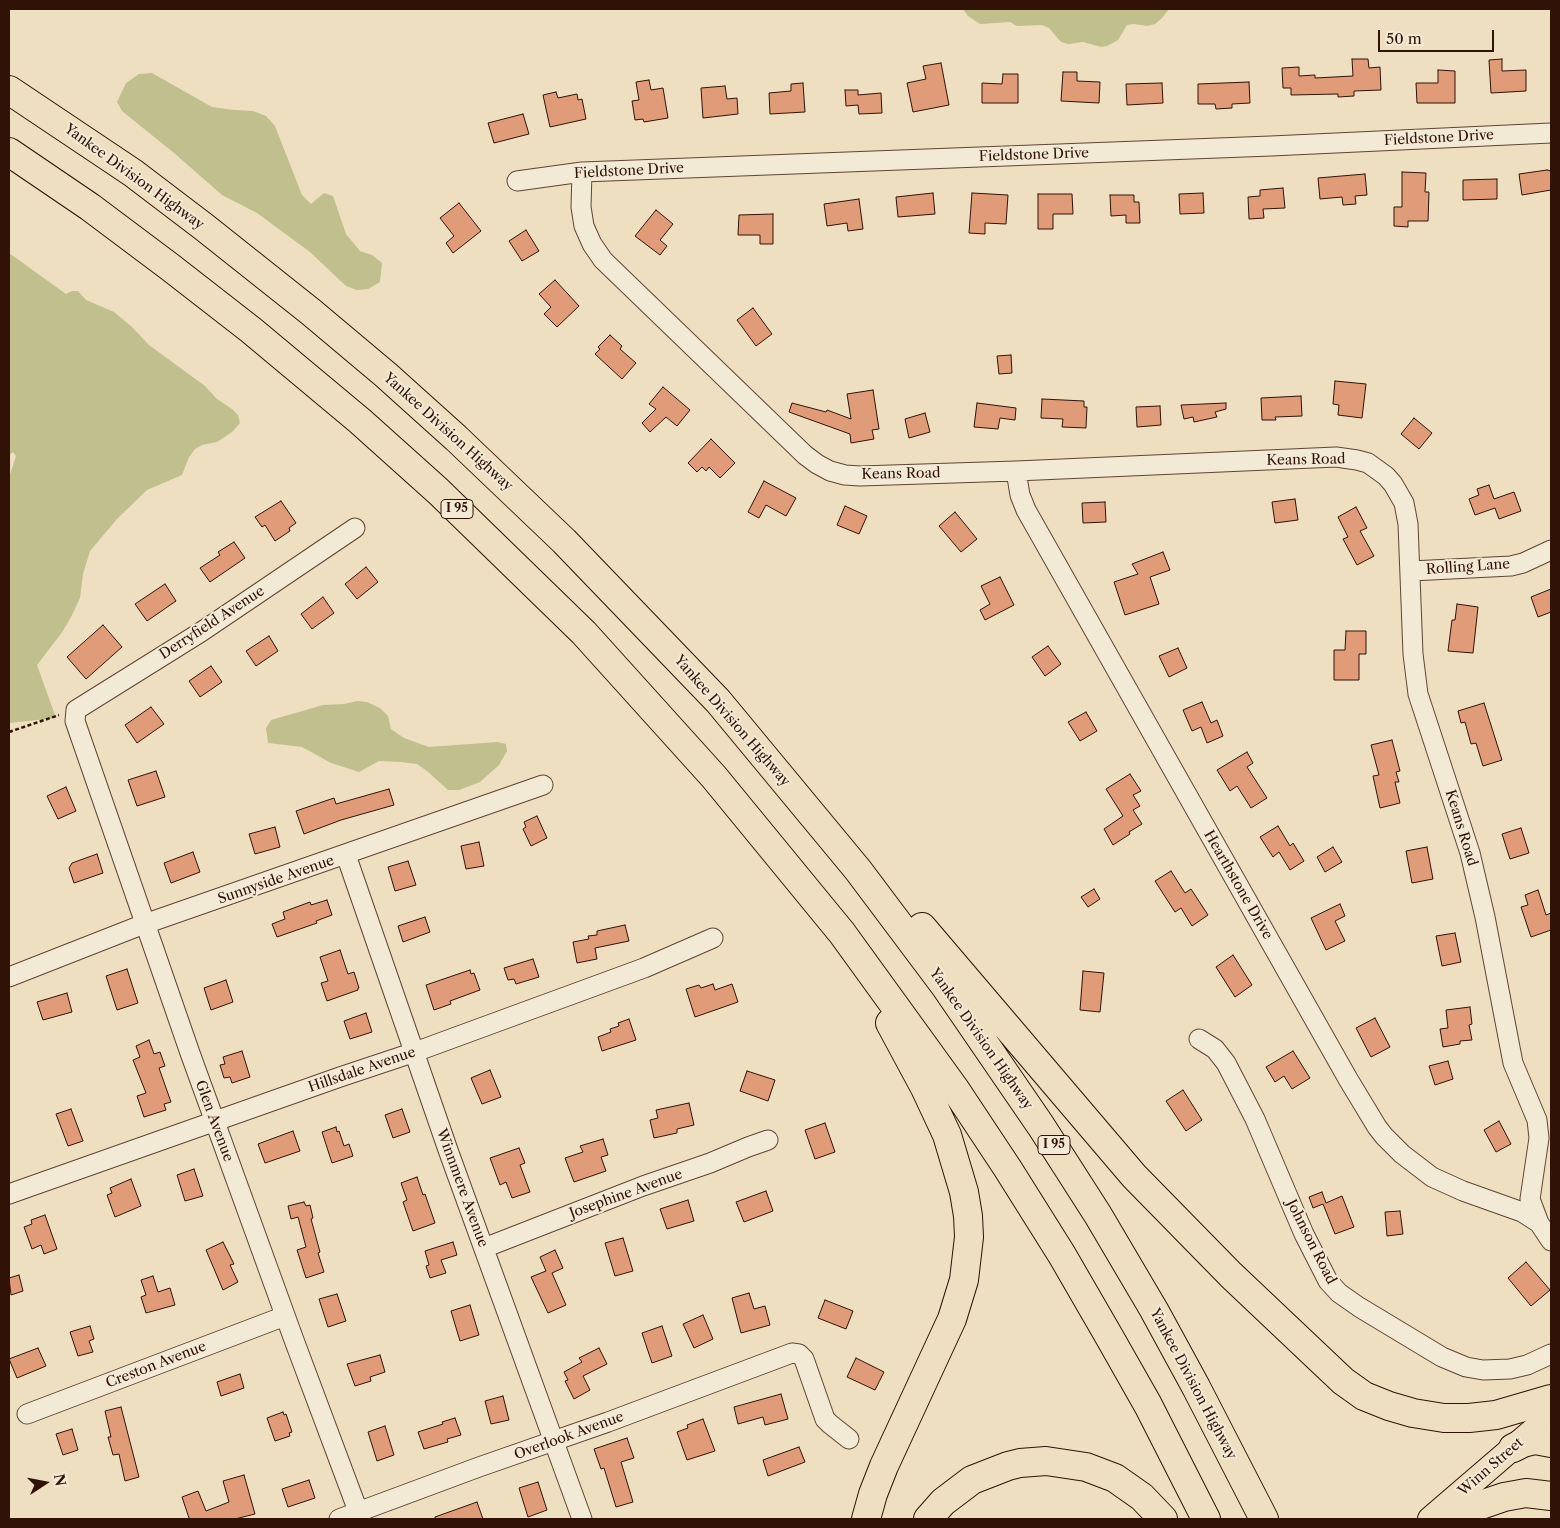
<!DOCTYPE html>
<style>
body{margin:0}
#map{position:relative;width:1560px;height:1528px;overflow:hidden;background:#eddfc0;font-family:"Libre Caslon Text",serif}
canvas{display:block}
.frame{position:absolute;inset:0;border:10px solid #301206;pointer-events:none}
.north{position:absolute;left:20px;top:1458px;width:50px;height:50px;-webkit-text-stroke:4px #f3ead6;paint-order:stroke;rotate:79deg;font-size:14px;font-weight:700;line-height:20px;text-align:center;color:#301206}
.north::after{content:'';display:block;margin:auto;width:18px;height:22px;background:#301206;clip-path:polygon(50% 0,100% 100%,50% 72%,0 100%)}
.scale{position:absolute;left:1378px;top:30px;width:116px;height:22px;box-sizing:border-box;border:2px solid #301206;border-top:0;padding-left:6px;font-size:15px;line-height:18px;white-space:nowrap;color:#301206;-webkit-text-stroke:4px #f3ead6;paint-order:stroke}
</style>
<div id="map">
<canvas width="1560" height="1528"></canvas>
<div class="frame"></div>
<div class="north">N</div>
<div class="scale">50 m</div>
</div>
<script>
const ctx = document.querySelector('canvas').getContext('2d');
ctx.lineJoin = 'round';
function paint(path, color) { ctx.fillStyle = color; ctx.fill(path, 'evenodd'); }
const shape = rows => new Path2D(rows.map(r => 'M' + r).join(''));
function stroke(path, color, width, dash) { ctx.strokeStyle = color; ctx.lineWidth = width; ctx.lineCap = dash ? 'butt' : 'round'; ctx.setLineDash(dash || []); ctx.stroke(path); }
function label(font, color, halo, rows, align = 'center') {
  ctx.font = font + ' "Libre Caslon Text",serif'; ctx.lineWidth = 4; ctx.setLineDash([]); ctx.textBaseline = 'middle'; ctx.strokeStyle = halo; ctx.fillStyle = color; for (const [text, x, y, turn = 0] of rows) {
    ctx.save(); ctx.translate(x, y); ctx.rotate((+turn || 0) * Math.PI / 180); ctx.textAlign = isNaN(turn) ? turn : align; if (halo) ctx.strokeText(text, 0, 0); ctx.fillText(text, 0, 0); ctx.restore();
  }
}
const green = shape([
 [963,9,1169,9,1162,18,1155,24,1147,26,1134,24,1127,25,1118,40,1107,46,1101,47,1083,42,1068,44,1061,42,1049,28,1042,25,1017,26,1010,22,980,24,968,16],
 [152,73,212,107,234,110,253,111,266,116,275,126,302,195,311,204,324,193,333,196,346,234,360,251,372,255,382,263,380,282,368,289,357,290,346,286,310,252,257,213,222,195,174,153,122,111,117,102,126,83,139,74],
 [9,253,66,294,72,291,78,291,86,300,114,312,131,326,149,345,205,386,217,399,232,409,238,415,240,423,232,432,217,442,202,445,195,449,189,457,182,475,147,490,117,519,90,551,83,574,80,598,71,617,63,631,37,665,56,718,9,723,9,478,16,456,13,452,9,455],
 [357,701,367,702,380,708,388,716,391,729,404,738,429,747,497,742,506,744,507,751,499,765,480,782,459,790,448,790,427,771,417,764,401,762,379,761,359,772,331,763,302,747,268,743,266,728,271,720,323,705,344,704]
]);
const building = shape([
 [1352,59,1368,59,1369,68,1380,67,1381,90,1354,91,1354,96,1338,97,1338,94,1291,95,1291,88,1283,88,1282,68,1299,67,1299,76,1315,75,1315,78,1353,76,1352,59],
 [1502,59,1502,71,1526,70,1526,91,1491,93,1489,60,1502,59],
 [941,63,949,105,913,112,907,83,926,79,923,66,941,63],
 [1438,70,1455,71,1455,103,1417,103,1416,83,1438,83,1438,70],
 [1063,72,1077,72,1077,81,1100,82,1099,103,1061,101,1063,72],
 [1003,74,1018,74,1018,103,982,103,982,83,1002,84,1003,74],
 [649,80,651,90,663,88,668,118,644,122,643,119,635,120,632,101,639,100,636,82,649,80],
 [1249,82,1250,103,1232,104,1232,108,1216,109,1215,104,1198,104,1198,84,1249,82],
 [803,83,805,112,770,114,769,93,791,91,791,84,803,83],
 [1162,83,1163,103,1127,105,1126,84,1162,83],
 [725,86,727,99,737,98,738,114,703,118,701,88,725,86],
 [845,90,858,90,858,95,881,93,882,113,859,114,858,105,846,106,845,90],
 [556,92,558,98,577,94,578,100,582,99,586,119,550,127,543,95,556,92],
 [523,114,529,134,494,143,488,123,523,114],
 [1547,170,1551,171,1551,190,1522,195,1519,174,1547,170],
 [1402,172,1426,173,1425,192,1429,192,1428,221,1408,221,1408,227,1394,226,1394,207,1402,207,1402,172],
 [1365,174,1367,195,1355,196,1356,204,1343,205,1342,197,1320,199,1318,178,1365,174],
 [1497,179,1497,199,1463,200,1463,180,1497,179],
 [1283,188,1285,208,1263,209,1264,218,1249,219,1248,197,1260,196,1260,190,1283,188],
 [933,193,935,214,898,217,896,197,933,193],
 [972,193,1008,195,1006,224,985,223,985,234,969,233,972,193],
 [1203,193,1204,213,1180,214,1179,194,1203,193],
 [1038,194,1072,194,1073,214,1053,214,1053,229,1038,229,1038,194],
 [1110,195,1134,195,1134,202,1139,202,1140,223,1126,223,1126,215,1111,216,1110,195],
 [859,199,863,229,848,231,847,223,827,226,824,204,859,199],
 [459,203,481,231,453,253,446,243,454,236,440,218,459,203],
 [656,210,673,224,660,240,667,246,660,255,635,236,656,210],
 [773,214,773,244,760,244,760,235,738,235,739,215,773,214],
 [526,230,539,251,522,261,509,241,526,230],
 [555,280,579,306,557,327,544,314,551,307,539,294,555,280],
 [753,308,772,334,756,346,737,320,753,308],
 [610,335,622,346,620,349,636,363,622,379,595,354,600,349,598,347,610,335],
 [1011,355,1012,373,999,374,997,356,1011,355],
 [1335,381,1366,384,1362,418,1338,415,1339,405,1333,404,1335,381],
 [663,387,690,410,677,426,666,417,650,432,642,423,656,409,649,404,663,387],
 [873,390,879,429,872,430,874,439,851,443,850,434,789,412,792,403,826,412,827,410,851,419,847,394,873,390],
 [1301,396,1302,416,1275,417,1276,420,1262,420,1261,398,1301,396],
 [1042,399,1084,401,1084,407,1087,407,1086,428,1062,427,1063,419,1041,418,1042,399],
 [977,403,1016,408,1015,420,1000,418,998,429,974,427,977,403],
 [1226,403,1226,409,1215,412,1217,417,1194,422,1193,417,1184,419,1181,405,1226,403],
 [1160,406,1161,425,1137,427,1136,407,1160,406],
 [925,413,930,432,909,438,905,419,925,413],
 [1414,418,1432,433,1419,449,1401,434,1414,418],
 [711,439,735,463,720,478,709,467,706,471,702,467,697,472,688,463,711,439],
 [764,481,796,498,786,516,766,505,759,518,748,512,764,481],
 [1489,485,1494,499,1514,492,1521,511,1499,519,1495,508,1475,515,1469,499,1479,495,1477,489,1489,485],
 [1295,499,1298,520,1275,523,1272,502,1295,499],
 [281,501,296,523,289,528,290,531,275,541,265,525,262,527,255,517,281,501],
 [1105,502,1106,522,1083,523,1082,503,1105,502],
 [845,506,867,516,859,534,837,525,845,506],
 [1356,507,1367,528,1360,531,1374,556,1357,565,1343,539,1348,537,1338,517,1356,507],
 [955,512,977,539,961,552,939,526,955,512],
 [234,542,245,558,210,582,200,568,220,555,218,552,234,542],
 [1163,552,1170,570,1150,577,1159,604,1125,615,1114,582,1138,574,1132,564,1163,552],
 [366,567,378,582,357,599,345,584,366,567],
 [1000,577,1014,605,985,620,980,610,990,604,981,586,1000,577],
 [165,584,176,601,147,621,135,604,165,584],
 [1551,589,1551,612,1538,617,1531,597,1551,589],
 [323,597,334,613,312,629,301,614,323,597],
 [1457,604,1478,607,1473,653,1448,651,1452,620,1455,620,1457,604],
 [103,625,122,647,86,679,67,657,103,625],
 [1346,631,1366,631,1366,654,1359,654,1359,680,1334,680,1334,650,1345,650,1346,631],
 [269,636,278,651,256,666,246,651,269,636],
 [1048,646,1061,664,1045,676,1032,657,1048,646],
 [1178,648,1187,668,1169,677,1159,656,1178,648],
 [211,666,222,682,200,697,189,681,211,666],
 [1202,702,1211,723,1217,720,1223,736,1207,743,1201,727,1192,731,1183,710,1202,702],
 [1484,703,1502,760,1483,766,1476,743,1471,744,1465,722,1461,723,1458,711,1484,703],
 [151,707,164,724,137,743,125,725,151,707],
 [1086,712,1097,731,1080,741,1068,722,1086,712],
 [1392,740,1400,771,1396,772,1399,782,1395,782,1400,803,1380,808,1373,776,1379,775,1371,745,1392,740],
 [1247,752,1253,763,1247,767,1267,798,1251,808,1237,786,1230,791,1217,770,1247,752],
 [156,771,165,797,137,806,128,780,156,771],
 [1130,774,1141,791,1133,795,1140,806,1133,810,1142,824,1129,832,1130,834,1113,845,1104,829,1123,816,1106,789,1130,774],
 [66,787,76,811,58,819,47,796,66,787],
 [389,789,394,805,341,820,304,834,296,811,334,798,336,804,389,789],
 [537,816,547,838,531,846,523,829,526,827,524,822,537,816],
 [1278,826,1290,846,1293,843,1304,861,1290,870,1279,852,1273,857,1260,837,1278,826],
 [275,827,280,847,255,854,249,834,275,827],
 [1521,828,1529,853,1510,859,1502,834,1521,828],
 [479,842,484,866,466,869,461,846,479,842],
 [1333,847,1342,862,1325,872,1317,857,1333,847],
 [1427,847,1433,879,1412,883,1406,851,1427,847],
 [193,852,200,872,171,883,164,863,193,852],
 [97,854,103,873,74,883,69,868,72,863,97,854],
 [408,861,416,885,395,891,388,867,408,861],
 [1171,871,1185,893,1191,889,1208,915,1192,926,1181,908,1175,912,1155,881,1171,871],
 [1094,889,1100,899,1088,907,1081,897,1094,889],
 [1538,890,1546,915,1551,913,1551,930,1531,937,1521,907,1528,905,1525,895,1538,890],
 [327,900,332,915,316,921,317,923,277,937,272,924,285,919,283,912,310,902,311,905,327,900],
 [1340,904,1345,916,1335,921,1345,941,1326,950,1311,918,1340,904],
 [425,917,430,932,403,942,398,926,425,917],
 [625,925,629,941,595,948,597,959,577,963,573,942,589,939,588,936,597,935,597,931,625,925],
 [1455,933,1461,962,1442,966,1436,936,1455,933],
 [340,950,348,974,354,972,359,988,358,988,358,990,327,1001,321,983,328,981,320,957,340,950],
 [1233,955,1252,985,1235,997,1216,967,1233,955],
 [533,959,539,977,516,984,514,979,508,980,504,968,533,959],
 [127,969,138,1003,117,1010,106,976,127,969],
 [470,970,471,974,474,973,480,990,450,1001,451,1004,434,1010,426,985,470,970],
 [1083,971,1104,973,1100,1012,1080,1010,1083,971],
 [226,980,233,1002,211,1010,204,988,226,980],
 [713,984,715,990,732,984,738,1002,695,1017,686,989,699,985,701,988,713,984],
 [67,993,72,1012,43,1020,37,1002,67,993],
 [1470,1007,1472,1024,1469,1025,1472,1040,1460,1041,1460,1044,1443,1047,1440,1029,1448,1028,1446,1010,1470,1007],
 [366,1013,372,1032,350,1039,344,1021,366,1013],
 [1375,1018,1390,1047,1371,1057,1356,1028,1375,1018],
 [629,1019,636,1040,602,1051,598,1037,611,1032,610,1029,619,1026,618,1023,629,1019],
 [149,1040,154,1054,160,1052,165,1066,159,1068,171,1102,164,1104,166,1110,144,1117,137,1096,146,1093,133,1060,140,1057,136,1046,149,1040],
 [242,1051,250,1077,232,1083,230,1077,224,1078,220,1065,225,1064,223,1057,242,1051],
 [1293,1051,1310,1078,1292,1089,1284,1076,1275,1082,1266,1067,1293,1051],
 [1448,1061,1453,1079,1435,1085,1429,1066,1448,1061],
 [490,1070,501,1097,482,1104,471,1078,490,1070],
 [747,1071,775,1080,768,1101,740,1091,747,1071],
 [1183,1090,1202,1120,1186,1131,1166,1101,1183,1090],
 [689,1103,694,1125,677,1129,677,1133,654,1138,650,1120,658,1118,656,1110,689,1103],
 [71,1109,83,1141,68,1146,56,1114,71,1109],
 [402,1109,410,1132,393,1138,385,1115,402,1109],
 [1499,1121,1511,1144,1496,1152,1484,1130,1499,1121],
 [825,1123,835,1152,815,1159,805,1130,825,1123],
 [336,1127,337,1132,339,1131,344,1146,349,1144,353,1156,332,1163,322,1132,336,1127],
 [293,1131,300,1151,265,1163,258,1144,293,1131],
 [603,1139,608,1155,601,1157,606,1171,574,1182,565,1158,583,1152,580,1146,603,1139],
 [519,1148,525,1163,520,1165,530,1192,512,1198,506,1182,500,1185,490,1158,519,1148],
 [194,1169,203,1196,185,1201,177,1175,194,1169],
 [417,1177,423,1195,425,1194,435,1223,413,1231,403,1202,407,1200,401,1183,417,1177],
 [131,1179,141,1206,115,1217,107,1195,112,1193,110,1188,131,1179],
 [766,1191,773,1211,744,1222,736,1202,766,1191],
 [1322,1192,1326,1203,1342,1196,1354,1227,1335,1234,1323,1204,1313,1208,1309,1197,1322,1192],
 [688,1200,694,1221,667,1229,660,1209,688,1200],
 [304,1202,306,1206,310,1205,313,1218,311,1219,320,1252,318,1253,324,1272,306,1278,297,1250,306,1247,298,1217,291,1219,288,1206,304,1202],
 [1400,1211,1403,1234,1387,1236,1385,1212,1400,1211],
 [45,1215,57,1249,44,1254,41,1245,32,1249,24,1227,32,1224,31,1220,45,1215],
 [623,1238,633,1271,615,1276,605,1243,623,1238],
 [223,1242,234,1264,230,1265,238,1282,223,1290,206,1250,223,1242],
 [453,1242,457,1255,441,1260,446,1273,430,1278,426,1266,429,1265,425,1251,453,1242],
 [555,1250,563,1268,552,1273,566,1305,548,1313,531,1277,546,1271,540,1257,555,1250],
 [1526,1262,1550,1290,1531,1306,1508,1278,1526,1262],
 [19,1275,23,1291,11,1295,9,1278,19,1275],
 [153,1276,158,1292,170,1288,175,1305,146,1313,141,1297,146,1295,141,1280,153,1276],
 [749,1293,754,1309,765,1306,770,1325,741,1333,732,1298,749,1293],
 [337,1294,346,1321,328,1327,319,1299,337,1294],
 [825,1300,853,1311,846,1329,818,1318,825,1300],
 [470,1305,479,1335,460,1341,451,1311,470,1305],
 [703,1315,713,1339,694,1348,683,1324,703,1315],
 [90,1326,94,1339,89,1341,93,1352,78,1356,70,1332,90,1326],
 [662,1326,672,1356,652,1363,642,1333,662,1326],
 [38,1348,46,1366,17,1378,9,1359,38,1348],
 [599,1348,607,1364,583,1376,590,1390,574,1399,565,1381,568,1380,564,1372,582,1362,579,1358,599,1348],
 [380,1355,385,1372,370,1377,371,1381,355,1386,347,1364,380,1355],
 [856,1358,884,1372,875,1390,847,1377,856,1358],
 [240,1374,244,1388,221,1396,217,1382,240,1374],
 [781,1394,788,1419,765,1425,763,1417,738,1424,734,1407,781,1394],
 [503,1396,509,1420,491,1424,485,1401,503,1396],
 [121,1407,139,1477,125,1481,119,1454,113,1455,108,1437,111,1437,105,1411,121,1407],
 [283,1412,284,1415,286,1414,292,1432,289,1433,290,1436,275,1441,267,1418,283,1412],
 [455,1418,461,1435,447,1439,448,1442,424,1449,418,1432,443,1424,442,1422,455,1418],
 [703,1419,715,1451,687,1460,677,1432,688,1428,687,1425,703,1419],
 [385,1426,394,1455,377,1461,368,1432,385,1426],
 [72,1429,78,1450,63,1455,56,1434,72,1429],
 [627,1438,634,1458,621,1462,633,1502,616,1507,604,1468,601,1469,594,1449,627,1438],
 [799,1447,805,1462,768,1476,763,1460,799,1447],
 [244,1475,255,1514,235,1519,188,1519,189,1518,182,1497,198,1491,206,1511,229,1502,223,1481,244,1475],
 [309,1480,315,1498,288,1507,282,1489,309,1480],
 [538,1482,547,1510,528,1517,519,1488,538,1482],
 [477,1502,483,1519,435,1519,435,1517,477,1502]
]);
const path = shape([
 [9,732,59,715]
]);
const minor = shape([
 [582,172,581,207,584,226,592,244,603,260,805,455,817,464,830,471,845,475,860,476,1016,471,1336,457,1357,460,1368,463,1386,476,1393,484,1404,503,1408,524,1413,654,1418,694,1470,853,1485,917,1513,1063,1537,1120,1539,1138,1530,1199,1539,1223,1551,1241],
 [517,181,582,172,1271,146,1551,133],
 [1016,471,1020,495,1026,510,1348,1079,1377,1127,1384,1136,1402,1154,1432,1177,1463,1191,1522,1212,1539,1223],
 [355,528,201,632,76,710,75,721,190,1053,294,1340,361,1519],
 [1411,571,1511,566,1523,563,1551,550],
 [346,855,448,1150,582,1519],
 [9,977,139,926,543,785],
 [1199,1039,1215,1049,1226,1063,1255,1119,1304,1234,1328,1281,1339,1293,1359,1307,1442,1357,1466,1367,1483,1370,1510,1369,1527,1365,1551,1354],
 [9,1194,340,1077,415,1052,644,968,713,938],
 [484,1248,643,1186,710,1163,748,1147,768,1140],
 [27,1414,285,1316],
 [339,1519,479,1467,608,1422,792,1353,799,1354,804,1359,825,1419,830,1424,849,1439]
]);
const major = shape([
 [1430,1519,1551,1415]
]);
const highway = shape([
 [9,90,133,173,204,227,311,312,386,375,456,438,564,541,718,701,858,870,945,986,1041,1126,1098,1215,1154,1310,1196,1387,1264,1519],
 [9,152,90,207,170,267,251,330,360,421,438,491,584,633,714,777,842,933,955,1089,1008,1169,1062,1255,1110,1338,1148,1405,1206,1519],
 [922,927,1134,1176,1231,1275,1343,1381,1364,1396,1389,1406,1413,1413,1444,1418,1469,1418,1496,1415,1551,1399],
 [1513,1448,1523,1443,1535,1440,1551,1443],
 [866,1519,873,1494,884,1466,952,1319,964,1280,969,1237,968,1216,964,1192,947,1135,925,1088,890,1023],
 [928,1519,943,1502,972,1480,1008,1466,1020,1463,1046,1461,1086,1467,1115,1478,1142,1497,1163,1519],
 [1447,1519,1472,1508,1504,1497,1526,1493,1551,1496]
]);
const shields = [
 [457,509,32],
 [1054,1145,32]
];
const shieldNames = [
 ["I 95",457,509],
 ["I 95",1054,1145]
];
const streetNames = [
 ["Fieldstone Drive",1439,138,-3],
 ["Fieldstone Drive",1034,155,-2],
 ["Fieldstone Drive",629,171,-3],
 ["Yankee Division Highway",134,177,36],
 ["Yankee Division Highway",448,432,42],
 ["Keans Road",1306,460,-1],
 ["Keans Road",901,474,-1],
 ["Rolling Lane",1468,567,-4],
 ["Derryfield Avenue",212,623,-33],
 ["Yankee Division Highway",732,721,49],
 ["Keans Road",1461,828,73],
 ["Sunnyside Avenue",276,880,-19],
 ["Hearthstone Drive",1238,885,60],
 ["Yankee Division Highway",981,1039,55],
 ["Hillsdale Avenue",362,1070,-19],
 ["Glen Avenue",214,1121,70],
 ["Winnmere Avenue",462,1188,70],
 ["Josephine Avenue",626,1194,-20],
 ["Johnson Road",1311,1242,63],
 ["Creston Avenue",156,1365,-21],
 ["Yankee Division Highway",1193,1384,62],
 ["Overlook Avenue",569,1436,-20],
 ["Winn Street",1491,1467,-41]
];
paint(green, '#c0bf8d');
paint(building, '#e09c78');
stroke(building, '#301206', 1);
stroke(minor, '#5f4534', 21);
stroke(major, '#301206', 26);
stroke(highway, '#301206', 30);
stroke(path, '#301206', 2.5, [4, 2.5]);
stroke(minor, '#f3ead6', 19);
stroke(major, '#eddfc0', 24);
stroke(highway, '#eddfc0', 28);
for (const [x, y, w] of shields) { const box = new Path2D(); box.roundRect(x - w / 2, y - 9.5, w, 19, 4); ctx.fillStyle = '#f3ead6'; ctx.fill(box); stroke(box, '#301206', 1); }
label('bold 12px', '#301206', null, shieldNames);
label('14px', '#301206', '#f3ead6', streetNames);
</script>
